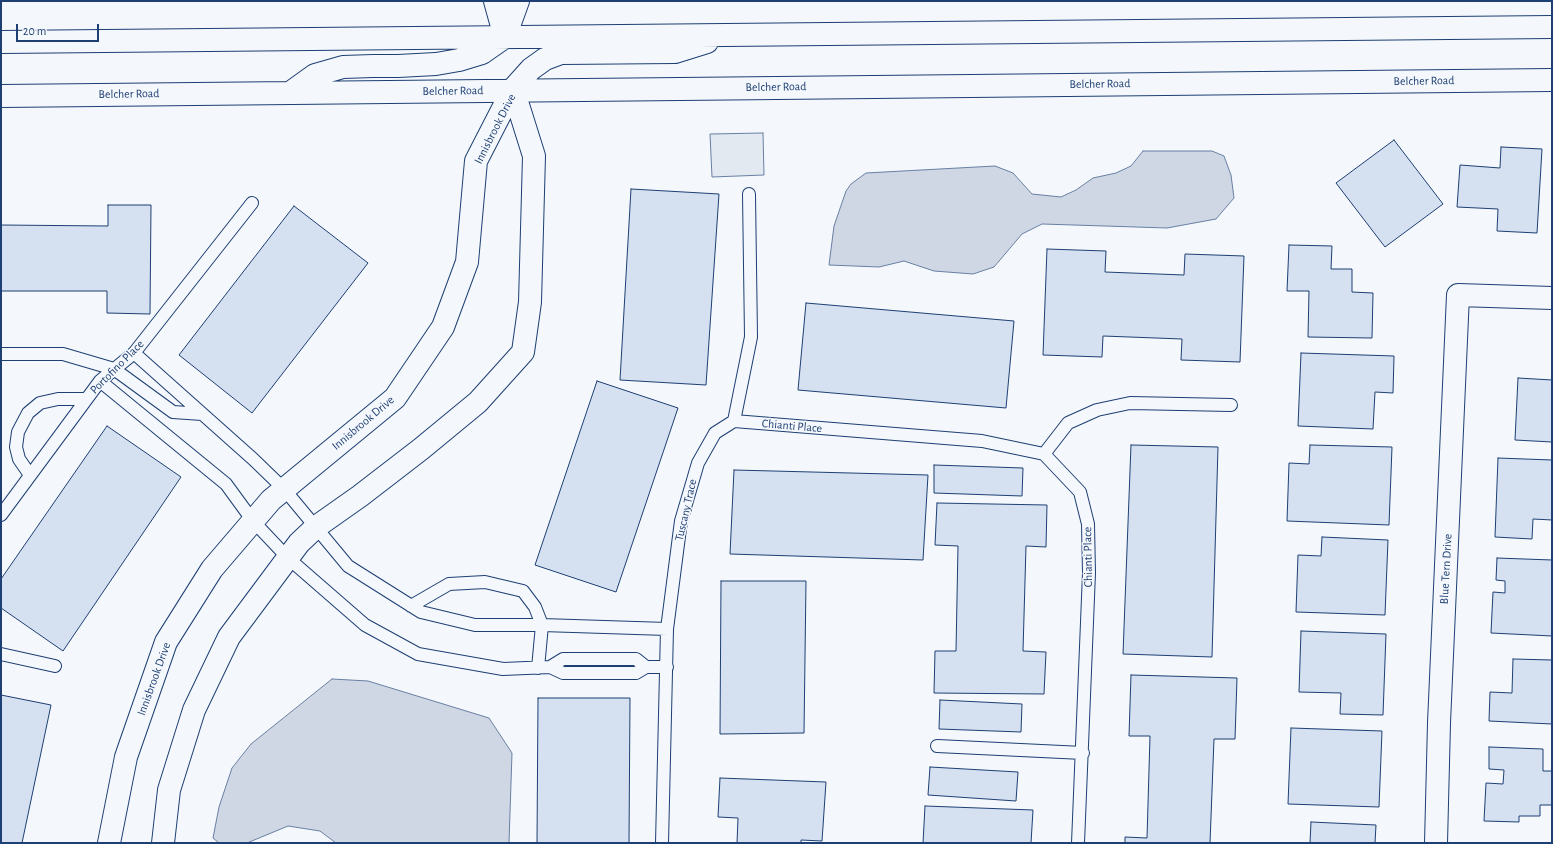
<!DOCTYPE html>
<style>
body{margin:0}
#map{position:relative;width:1553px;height:844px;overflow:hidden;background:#f4f7fb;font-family:"Alegreya Sans",sans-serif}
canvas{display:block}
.frame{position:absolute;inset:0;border:2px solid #1d3f73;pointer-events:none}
.scale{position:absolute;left:16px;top:24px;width:83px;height:18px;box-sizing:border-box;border:2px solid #1d3f73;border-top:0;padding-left:5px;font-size:12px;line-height:14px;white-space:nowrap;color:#1d3f73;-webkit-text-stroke:3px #f4f7fb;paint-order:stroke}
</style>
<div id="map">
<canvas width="1553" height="844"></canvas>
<div class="frame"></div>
<div class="scale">20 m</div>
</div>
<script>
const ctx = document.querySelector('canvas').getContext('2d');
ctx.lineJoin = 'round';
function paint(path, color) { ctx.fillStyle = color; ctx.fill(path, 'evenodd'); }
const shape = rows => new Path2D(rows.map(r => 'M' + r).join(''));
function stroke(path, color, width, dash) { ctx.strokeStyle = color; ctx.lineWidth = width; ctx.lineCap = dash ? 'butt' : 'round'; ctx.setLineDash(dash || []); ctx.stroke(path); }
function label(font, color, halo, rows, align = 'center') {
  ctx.font = font + ' "Alegreya Sans",sans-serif'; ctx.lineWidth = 3; ctx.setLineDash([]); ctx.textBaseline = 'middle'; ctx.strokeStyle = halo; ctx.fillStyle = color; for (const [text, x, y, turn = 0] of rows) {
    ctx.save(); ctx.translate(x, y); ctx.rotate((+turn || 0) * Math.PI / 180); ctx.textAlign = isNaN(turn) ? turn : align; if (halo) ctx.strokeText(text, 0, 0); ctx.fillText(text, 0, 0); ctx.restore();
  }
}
const green = shape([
 [763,133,764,175,712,177,710,134,763,133]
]);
const water = shape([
 [1143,151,1212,151,1224,156,1231,175,1234,198,1216,219,1167,228,1042,224,1022,234,994,267,973,274,934,271,904,261,879,267,829,265,834,226,846,191,851,184,866,173,995,166,1013,173,1032,194,1061,197,1076,190,1093,178,1116,173,1131,166,1143,151],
 [332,679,368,681,489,718,512,753,509,843,336,843,320,831,288,826,247,843,219,843,213,838,219,807,232,768,251,744,332,679]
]);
const building = shape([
 [1394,140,1443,204,1385,247,1336,183,1394,140],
 [1501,147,1542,149,1537,233,1497,231,1498,209,1457,207,1460,165,1500,168,1501,147],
 [631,189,719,194,706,385,620,380,631,189],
 [108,205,151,205,150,314,107,313,107,291,1,291,1,225,108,226,108,205],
 [294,206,368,263,252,413,179,355,294,206],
 [1289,245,1332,246,1331,269,1352,269,1352,292,1373,293,1372,338,1308,337,1309,291,1287,291,1289,245],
 [1047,249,1106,251,1105,272,1184,275,1185,254,1244,256,1240,362,1181,360,1182,339,1103,336,1102,357,1043,355,1047,249],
 [806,303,1014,321,1006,408,798,390,806,303],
 [1301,353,1394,356,1393,393,1375,392,1373,429,1298,426,1301,353],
 [1518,378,1552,380,1552,442,1515,440,1518,378],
 [597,381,678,408,616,592,535,565,597,381],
 [107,426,181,477,63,651,1,608,1,579,107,426],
 [1131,445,1218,447,1212,657,1123,654,1131,445],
 [1310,445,1392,447,1389,525,1287,521,1289,463,1309,464,1310,445],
 [1498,458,1552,460,1552,520,1533,519,1532,539,1495,537,1498,458],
 [934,465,1023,468,1022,496,934,493,934,465],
 [734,470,928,475,923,560,730,554,734,470],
 [937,503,1047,505,1046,547,1026,546,1023,651,1046,652,1044,694,934,693,935,651,956,651,958,546,935,545,937,503],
 [1322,537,1388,540,1385,615,1296,612,1298,555,1321,556,1322,537],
 [1497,558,1552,560,1552,636,1491,633,1493,592,1505,593,1505,581,1496,580,1497,558],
 [721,581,806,581,804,733,720,734,721,581],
 [1301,631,1386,634,1383,715,1340,714,1341,693,1299,692,1301,631],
 [1513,659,1552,660,1552,724,1489,721,1490,692,1512,693,1513,659],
 [1131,675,1237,678,1235,739,1214,739,1210,843,1125,843,1125,837,1147,838,1150,736,1129,736,1131,675],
 [1,695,51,705,22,843,1,843,1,695],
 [538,698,630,698,629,843,537,843,538,698],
 [940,700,1022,704,1021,732,939,729,940,700],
 [1291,728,1382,731,1379,807,1288,804,1291,728],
 [1489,747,1543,749,1543,771,1552,771,1552,805,1540,805,1540,816,1519,816,1519,822,1484,821,1486,783,1503,784,1504,770,1489,769,1489,747],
 [930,767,1018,772,1016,801,928,795,930,767],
 [720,778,826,782,822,841,801,840,801,843,737,843,738,818,718,817,720,778],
 [925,806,1033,810,1031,843,923,843,925,806],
 [1311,822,1376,825,1375,843,1310,843,1311,822]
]);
const service = shape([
 [134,353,253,459,284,489,348,566,421,612,475,625,542,625,667,629],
 [1,354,63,354,114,369,173,412,202,414],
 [100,381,226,484,253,521,288,558,365,625,418,654,503,669,550,667,563,673,636,673,646,667,667,667],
 [734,421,982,441,1044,454,1080,492,1088,524,1089,573,1078,843],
 [1044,454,1068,423,1097,410,1130,403,1231,405],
 [30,475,19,459,16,447,18,432,28,413,40,403,58,399,86,399],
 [1,515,100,381,134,353,252,203],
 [411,606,449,584,485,582,523,591,535,607,542,625,538,668],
 [1,654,55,666],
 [550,667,563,659,636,659,646,667],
 [937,746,1083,753],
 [662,843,667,629,681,521,698,463,715,433,734,421,751,337,749,194]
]);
const minor = shape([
 [109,843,126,757,166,642,212,569,271,500,395,398,443,327,467,262,476,161,513,89],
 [163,843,169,790,194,710,229,637,299,543,316,527,360,496,421,449,478,402,523,352,530,302,534,156,513,89],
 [1436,843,1439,723,1458,295,1552,298]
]);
const tertiary = shape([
 [495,1,505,37],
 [505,37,518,1]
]);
const secondary = shape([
 [1,42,1552,27],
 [513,89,531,69,545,59,561,53,675,52,707,42],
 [290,93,315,75,343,67,373,66,398,66,436,64,459,60,482,53,505,37],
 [1,96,1552,80]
]);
const streetNames = [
 ["Belcher Road",1424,81,-1],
 ["Belcher Road",1100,84,-1],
 ["Belcher Road",776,87,-1],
 ["Belcher Road",453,91,-1],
 ["Belcher Road",129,94,-1],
 ["Innisbrook Drive",495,129,-63],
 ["Portofino Place",117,367,-45],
 ["Innisbrook Drive",363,423,-40],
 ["Chianti Place",792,426,5],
 ["Tuscany Trace",686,510,-77],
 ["Chianti Place",1088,557,-91],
 ["Blue Tern Drive",1446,569,-87],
 ["Innisbrook Drive",154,679,-70]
];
paint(green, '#e3e9f0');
stroke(green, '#687fa3', 1);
paint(water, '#cfd7e4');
stroke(water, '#687fa3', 1);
paint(building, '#d5e0f0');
stroke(building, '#1d3f73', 1);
stroke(service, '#1d3f73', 14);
stroke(minor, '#1d3f73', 24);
stroke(tertiary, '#1d3f73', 24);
stroke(secondary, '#1d3f73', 24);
stroke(service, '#f4f7fb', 12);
stroke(minor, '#f4f7fb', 22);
stroke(tertiary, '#f4f7fb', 22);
stroke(secondary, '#f4f7fb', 22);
label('12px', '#1d3f73', '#f4f7fb', streetNames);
</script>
